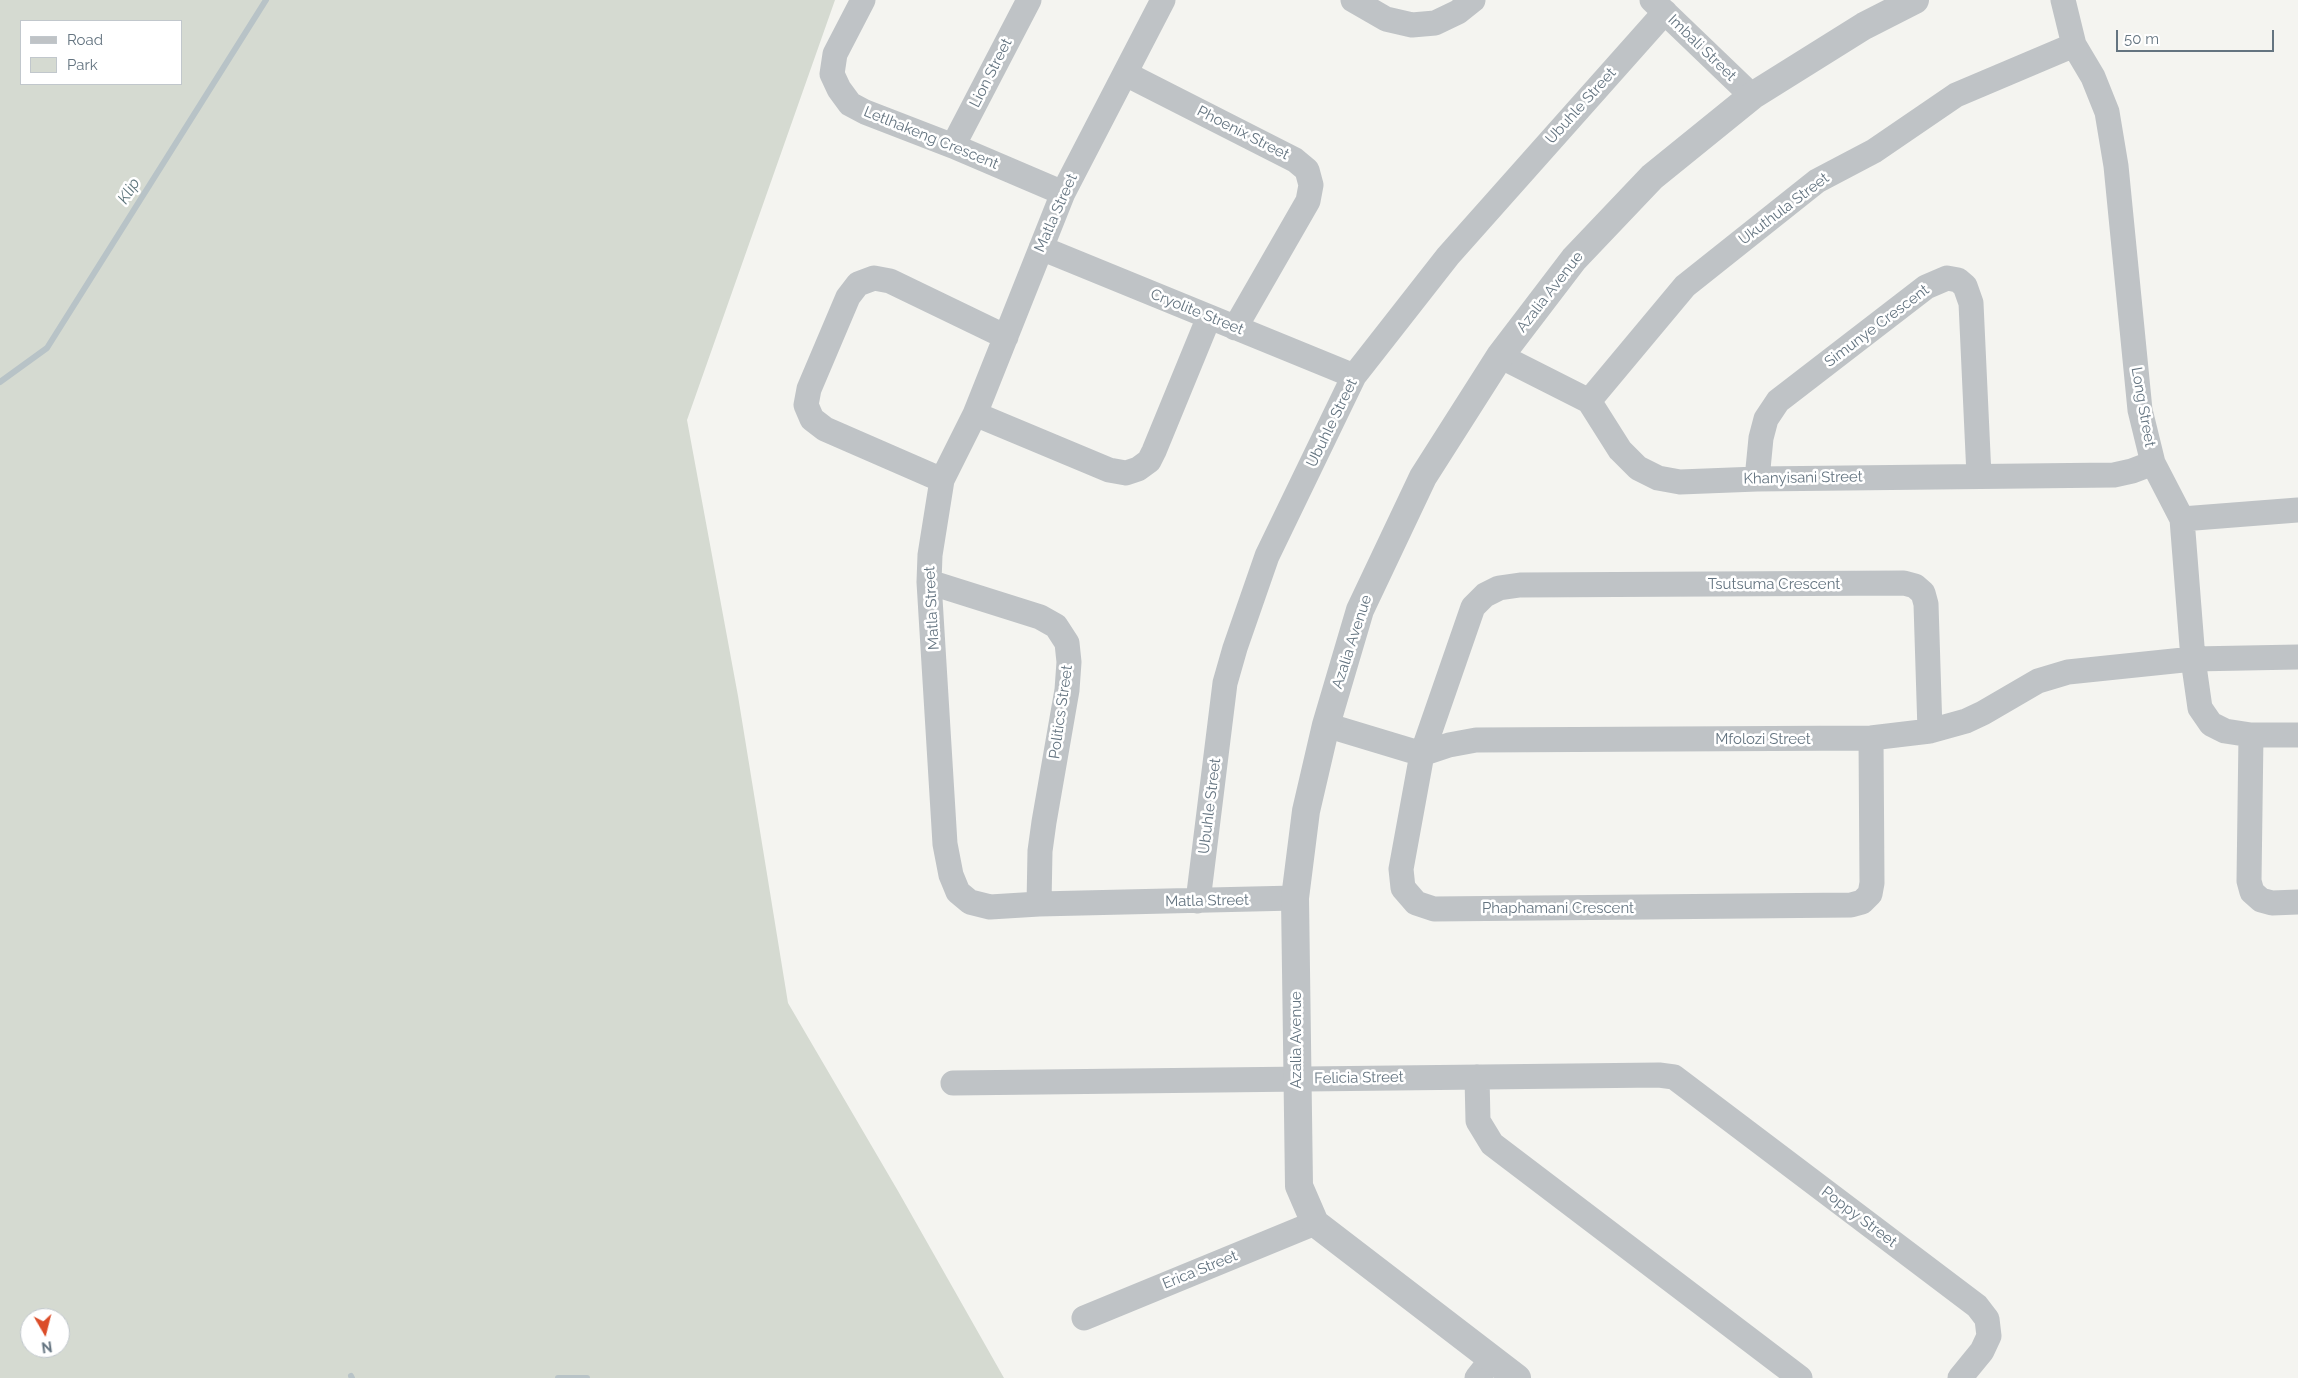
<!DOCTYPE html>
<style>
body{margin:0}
#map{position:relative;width:2298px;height:1378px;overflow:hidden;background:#f4f4f0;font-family:Raleway,sans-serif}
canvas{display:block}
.legend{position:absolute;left:20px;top:20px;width:162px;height:65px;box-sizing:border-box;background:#fff;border:1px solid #c1c7cc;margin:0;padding:6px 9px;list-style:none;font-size:15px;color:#647480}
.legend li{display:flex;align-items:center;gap:10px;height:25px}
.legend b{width:25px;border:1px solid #c1c7cc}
.north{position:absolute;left:20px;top:1308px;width:50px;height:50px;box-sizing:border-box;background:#fff;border:1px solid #c1c7cc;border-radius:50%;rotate:172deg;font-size:14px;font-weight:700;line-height:20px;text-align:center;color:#647480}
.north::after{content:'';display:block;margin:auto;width:18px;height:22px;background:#db4d29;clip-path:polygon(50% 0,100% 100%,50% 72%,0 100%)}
.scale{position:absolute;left:2116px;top:30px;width:158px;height:22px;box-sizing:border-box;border:2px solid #647480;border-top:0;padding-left:6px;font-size:15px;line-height:18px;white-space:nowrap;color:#647480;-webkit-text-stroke:4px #fff;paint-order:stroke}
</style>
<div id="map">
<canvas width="2298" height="1378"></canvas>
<ul class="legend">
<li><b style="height:6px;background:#bfc3c6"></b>Road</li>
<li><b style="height:14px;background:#d5dad1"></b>Park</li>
</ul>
<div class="north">N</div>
<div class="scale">50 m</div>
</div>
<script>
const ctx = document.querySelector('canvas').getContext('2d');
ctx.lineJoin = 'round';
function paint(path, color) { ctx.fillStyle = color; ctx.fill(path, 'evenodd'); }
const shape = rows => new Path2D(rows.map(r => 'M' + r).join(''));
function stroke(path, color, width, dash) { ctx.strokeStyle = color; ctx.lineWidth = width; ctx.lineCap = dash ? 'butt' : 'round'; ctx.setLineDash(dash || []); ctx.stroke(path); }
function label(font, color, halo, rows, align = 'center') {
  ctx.font = font + ' Raleway,sans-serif'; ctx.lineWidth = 5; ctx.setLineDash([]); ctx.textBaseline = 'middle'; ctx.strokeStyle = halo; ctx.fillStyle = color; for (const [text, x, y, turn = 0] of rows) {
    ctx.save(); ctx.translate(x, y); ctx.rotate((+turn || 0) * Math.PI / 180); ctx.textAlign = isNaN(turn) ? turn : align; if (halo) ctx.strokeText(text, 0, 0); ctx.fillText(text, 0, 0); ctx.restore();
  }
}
const green = shape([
 [0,0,835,0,687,420,738,696,788,1003,898,1191,1004,1378,0,1378],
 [21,21,181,21,181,84,21,84],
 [30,1318,60,1318,60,1348,30,1348]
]);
const stream = shape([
 [0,382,47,348,266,0],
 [351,1376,352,1378],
 [558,1378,587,1378]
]);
const minor = shape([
 [863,0,835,54,832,74,839,89,850,104,865,112,953,146,1063,193],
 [1163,0,1063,193,975,414,942,480,930,555,929,582,945,844,951,875,958,892,970,902,990,907,1039,904,1295,898],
 [1353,0,1386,19,1412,25,1435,23,1458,12,1473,0],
 [1652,0,1752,96],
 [2063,0,2074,45,2093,77,2107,112,2116,166,2140,410,2153,463,2182,519,2193,659,2200,708,2211,724,2225,731,2251,735,2298,735],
 [1126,74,1295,160,1307,170,1311,185,1308,201,1235,328],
 [953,146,1029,0],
 [1041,248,1354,376],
 [1500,356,1589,401,1620,450,1638,468,1658,478,1680,482,1757,479,2114,475,2132,471,2153,463],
 [1589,401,1685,286,1817,181,1874,151,1956,95,2074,45],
 [975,414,1109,470,1126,473,1138,469,1149,461,1154,451,1209,317],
 [1757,479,1761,438,1766,419,1778,401,1926,287,1947,278,1958,280,1965,286,1971,303,1979,476],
 [942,480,825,429,812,419,806,405,809,389,848,297,858,284,874,278,890,281,1006,337],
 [2182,519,2298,510],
 [929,582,1040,617,1056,626,1067,643,1069,662,1067,690,1044,822,1040,851,1039,904],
 [1326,725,1422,754,1449,745,1476,740,1871,738,1930,731,1966,721,1983,713,2038,681,2068,672,2193,659,2298,657],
 [2251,735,2249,881,2252,892,2261,900,2272,903,2298,902],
 [1871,738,1872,883,1870,894,1862,902,1851,905,1434,909,1416,903,1403,888,1401,869,1422,754,1473,607,1485,595,1499,588,1520,585,1904,583,1915,586,1923,593,1926,604,1930,731],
 [1198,901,1225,683,1235,648,1267,556,1354,376,1448,256,1665,12],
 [1477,1077,1478,1121,1492,1144,1800,1378],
 [953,1083,1659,1075,1674,1077,1977,1306,1987,1319,1989,1336,1982,1351,1960,1378],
 [1084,1318,1315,1223],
 [1477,1378,1492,1359]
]);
const tertiary = shape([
 [1517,1378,1315,1223,1299,1186,1295,898,1306,811,1326,725,1360,610,1423,477,1500,356,1574,259,1652,177,1752,96,1864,26,1915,0]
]);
const streetNames = [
 ["Imbali Street",1702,48,44],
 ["Lion Street",991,73,-63],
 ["Ubuhle Street",1581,106,-48],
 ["Phoenix Street",1243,133,27],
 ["Letlhakeng Crescent",931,138,22],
 ["Ukuthula Street",1784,209,-37],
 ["Matla Street",1056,213,-66],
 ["Azalia Avenue",1550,292,-52],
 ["Cryolite Street",1197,312,22],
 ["Simunye Crescent",1877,326,-37],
 ["Long Street",2143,407,80],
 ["Ubuhle Street",1332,423,-64],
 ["Khanyisani Street",1803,478,-1],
 ["Tsutsuma Crescent",1774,584],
 ["Matla Street",932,608,-93],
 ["Azalia Avenue",1352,642,-72],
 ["Politics Street",1061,712,-82],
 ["Mfolozi Street",1763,739],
 ["Ubuhle Street",1210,806,-83],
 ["Matla Street",1207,901,-1],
 ["Phaphamani Crescent",1558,908],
 ["Azalia Avenue",1296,1040,-90],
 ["Felicia Street",1359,1078,-1],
 ["Poppy Street",1859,1217,37],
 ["Erica Street",1200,1270,-22]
];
const waterNames = [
 ["Klip",129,191,-58]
];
paint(green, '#d5dad1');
stroke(stream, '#b8c3c7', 6);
stroke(minor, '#bfc3c6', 25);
stroke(tertiary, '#bfc3c6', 28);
label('15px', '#647480', '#fff', streetNames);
label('italic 16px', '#5f767d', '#fff', waterNames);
</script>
